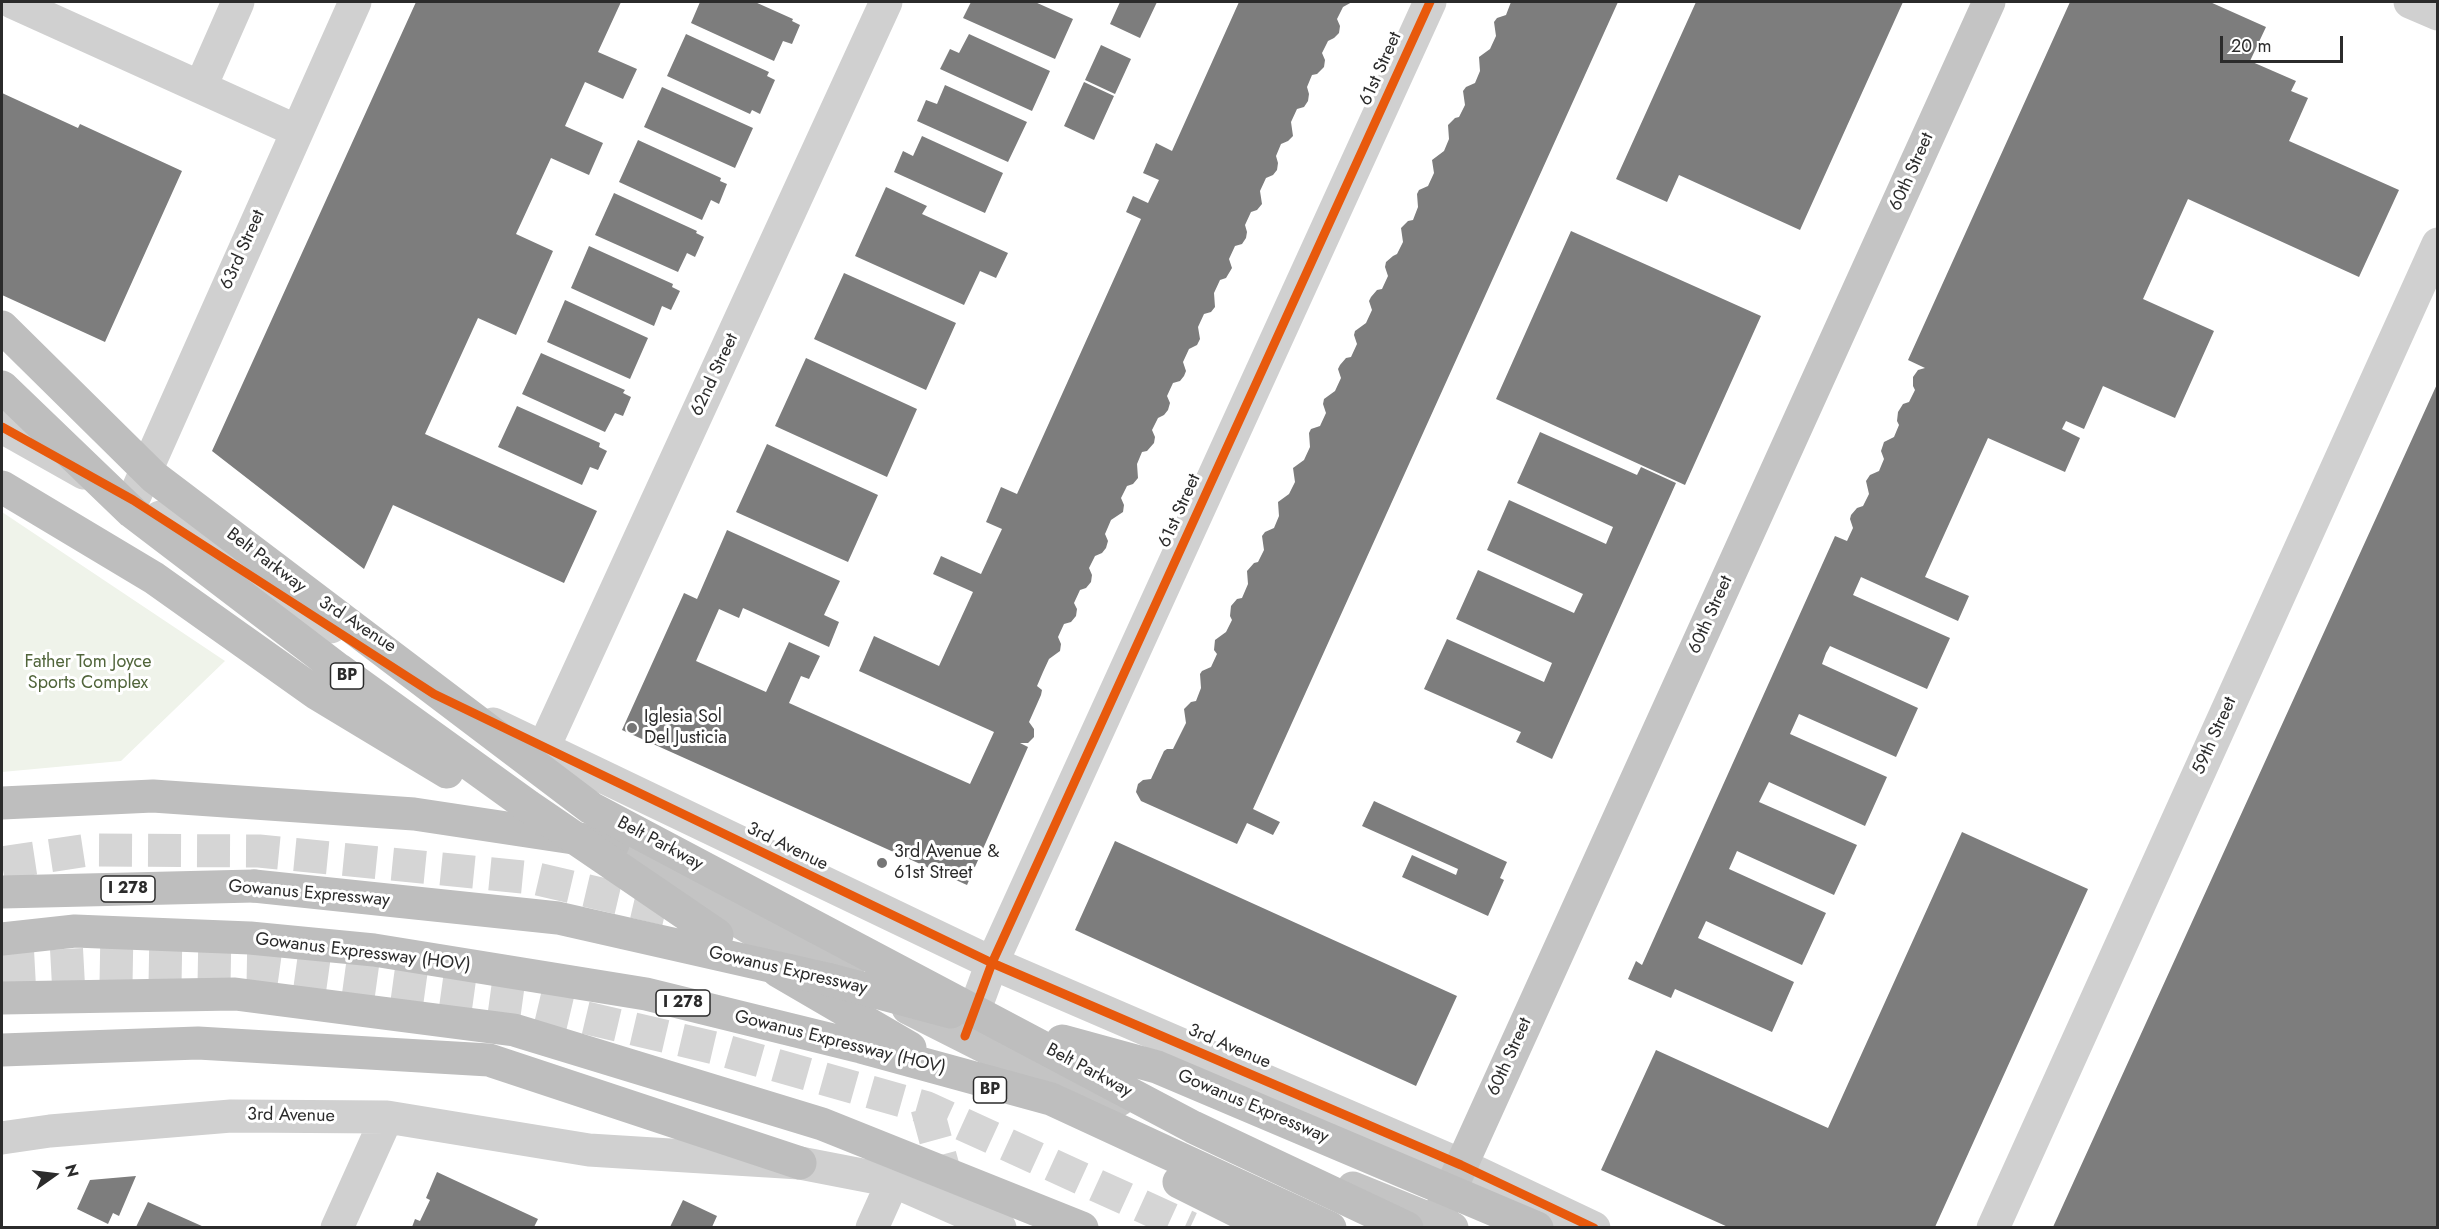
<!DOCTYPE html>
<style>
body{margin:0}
#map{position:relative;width:2439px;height:1229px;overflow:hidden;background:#fff;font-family:Jost,sans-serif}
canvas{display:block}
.frame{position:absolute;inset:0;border:3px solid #2b2b2b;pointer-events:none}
.north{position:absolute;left:24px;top:1145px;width:60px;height:60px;-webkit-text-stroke:4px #fff;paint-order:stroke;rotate:76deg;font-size:16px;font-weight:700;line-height:24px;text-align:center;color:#2b2b2b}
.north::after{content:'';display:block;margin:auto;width:21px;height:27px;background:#2b2b2b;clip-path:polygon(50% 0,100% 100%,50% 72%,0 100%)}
.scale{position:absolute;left:2220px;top:36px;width:123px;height:27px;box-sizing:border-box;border:3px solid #2b2b2b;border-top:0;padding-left:8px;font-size:18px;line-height:21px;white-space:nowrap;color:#2b2b2b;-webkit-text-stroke:4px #fff;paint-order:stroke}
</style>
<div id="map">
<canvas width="2439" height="1229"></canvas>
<div class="frame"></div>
<div class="north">N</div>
<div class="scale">20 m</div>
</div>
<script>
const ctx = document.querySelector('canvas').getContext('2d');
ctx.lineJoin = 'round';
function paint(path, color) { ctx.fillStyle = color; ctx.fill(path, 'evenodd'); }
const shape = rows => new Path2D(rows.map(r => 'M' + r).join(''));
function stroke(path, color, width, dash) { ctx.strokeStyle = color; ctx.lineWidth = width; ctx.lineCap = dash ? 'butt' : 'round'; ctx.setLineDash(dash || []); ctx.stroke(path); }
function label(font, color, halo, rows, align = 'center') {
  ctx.font = font + ' Jost,sans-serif'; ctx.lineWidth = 6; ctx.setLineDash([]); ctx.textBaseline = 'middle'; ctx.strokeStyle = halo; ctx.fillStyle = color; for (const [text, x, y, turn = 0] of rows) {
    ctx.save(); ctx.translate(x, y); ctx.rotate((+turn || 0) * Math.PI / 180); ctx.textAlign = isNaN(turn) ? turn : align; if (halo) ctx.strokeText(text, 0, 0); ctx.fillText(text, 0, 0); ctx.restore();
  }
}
const green = shape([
 [2,512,225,661,121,761,2,772]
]);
const building = shape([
 [416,2,621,2,598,52,637,69,623,99,585,82,565,126,603,143,589,175,551,158,516,234,553,251,516,335,478,318,425,434,597,511,564,583,393,505,364,569,212,451],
 [700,2,755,2,793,19,792,21,800,25,792,44,783,41,774,61,691,23],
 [971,2,1035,2,1073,19,1055,59,963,18],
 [1120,2,1157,2,1140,38,1110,24],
 [1239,2,1352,2,1343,7,1337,19,1340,26,1339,33,1334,38,1328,41,1322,53,1325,60,1324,67,1317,74,1312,75,1307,87,1309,94,1308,101,1304,107,1297,109,1291,122,1293,136,1288,141,1281,144,1276,156,1278,163,1277,170,1273,175,1266,178,1260,191,1262,204,1257,210,1251,212,1245,225,1247,232,1246,238,1242,244,1235,246,1229,259,1232,268,1226,278,1220,280,1214,293,1215,307,1211,312,1204,314,1198,327,1200,339,1197,345,1189,349,1183,362,1186,371,1184,376,1180,381,1173,383,1167,396,1170,403,1168,410,1164,415,1158,418,1152,430,1155,437,1154,443,1147,451,1142,452,1137,464,1138,478,1133,484,1127,486,1121,498,1124,505,1123,512,1111,520,1105,534,1108,541,1106,548,1102,553,1095,556,1089,568,1092,575,1091,582,1086,588,1080,590,1074,603,1077,609,1076,616,1071,622,1064,624,1058,637,1061,644,1060,651,1049,659,1043,672,1037,686,1042,690,1041,695,1029,722,1034,729,1034,737,1028,743,1020,743,1028,747,967,885,622,730,684,593,697,599,727,530,840,581,824,615,839,622,829,647,743,608,739,618,719,609,696,661,766,692,789,642,820,656,809,679,801,676,789,703,970,784,994,732,859,671,874,636,939,666,973,592,933,574,941,556,981,574,1002,529,986,522,1001,487,1017,494,1141,219,1126,212,1133,196,1148,203,1159,180,1143,173,1156,143,1172,151],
 [1511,2,1618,2,1253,809,1280,822,1273,835,1247,823,1237,844,1141,801,1136,792,1138,784,1143,780,1151,779,1164,751,1167,749,1173,749,1186,723,1184,709,1191,702,1196,701,1201,688,1200,674,1202,671,1211,667,1217,654,1214,650,1215,640,1226,632,1232,620,1230,616,1231,606,1237,599,1242,598,1248,584,1247,571,1254,563,1258,562,1264,550,1262,536,1265,532,1274,528,1279,516,1278,502,1289,494,1295,482,1293,468,1304,460,1310,447,1309,433,1311,429,1320,426,1326,413,1323,404,1324,399,1335,391,1341,378,1338,369,1340,365,1346,358,1351,357,1357,344,1354,335,1355,331,1366,323,1372,310,1369,301,1371,297,1377,290,1382,289,1388,276,1385,267,1386,262,1393,256,1397,254,1403,242,1401,228,1408,221,1413,220,1418,207,1417,194,1419,190,1428,186,1434,173,1432,160,1444,151,1449,139,1448,125,1455,118,1459,117,1465,105,1463,91,1466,87,1475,83,1480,71,1479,57,1490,49,1496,36,1494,22,1497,18,1506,15],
 [1696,2,1903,2,1800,230,1679,175,1667,202,1616,179],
 [2070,2,2210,2,2266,27,2250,61,2296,81,2291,91,2308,98,2289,141,2399,190,2359,277,2188,199,2143,299,2214,331,2175,418,2103,386,2084,429,2066,421,2062,429,2080,438,2065,472,1988,438,1925,577,1969,596,1958,621,1861,577,1853,595,1950,638,1927,689,1830,646,1826,653,1822,664,1918,708,1896,757,1799,714,1790,734,1887,777,1865,826,1769,782,1759,802,1857,845,1834,895,1737,851,1729,869,1826,913,1802,965,1706,921,1698,938,1794,982,1772,1032,1675,989,1671,998,1628,979,1636,961,1642,965,1835,536,1847,541,1853,528,1850,519,1851,515,1857,508,1863,506,1869,494,1866,481,1870,475,1879,471,1884,459,1881,451,1884,442,1894,437,1899,425,1897,421,1898,412,1903,404,1909,402,1915,390,1913,386,1913,377,1918,370,1925,368,1908,360],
 [686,34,769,72,767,76,775,80,760,114,752,110,750,114,667,76],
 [969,34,1050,71,1032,111,940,69,950,49,959,53],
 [1101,45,1131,59,1115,94,1085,80],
 [1084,82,1114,96,1094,140,1064,126],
 [945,85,1027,122,1008,162,917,121,926,100,937,104],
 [662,87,753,128,735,168,644,127],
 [2,93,78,128,80,124,182,171,105,342,2,295],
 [922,136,1003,173,985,213,894,172,903,151,913,156],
 [638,140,721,178,720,181,727,184,719,204,711,200,702,220,619,182],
 [886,187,927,206,922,214,1008,253,996,278,980,271,964,305,855,256],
 [614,193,697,231,696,233,704,237,695,257,687,253,678,272,595,235],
 [1571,231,1761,316,1685,485,1496,399],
 [589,246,673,284,672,287,680,291,671,310,662,306,654,326,571,288],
 [844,273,956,323,926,390,814,339],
 [565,300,648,338,630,379,547,342],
 [541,353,625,390,623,393,631,397,623,416,615,413,605,432,522,394],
 [806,358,917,409,887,477,775,426],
 [2438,382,2438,1227,2053,1227],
 [517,406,600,443,599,447,607,451,598,470,590,467,582,485,498,447],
 [1540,432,1637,475,1641,467,1676,483,1552,759,1516,742,1521,732,1424,689,1447,639,1544,682,1552,663,1456,619,1478,570,1574,613,1583,594,1487,550,1509,500,1606,544,1613,527,1517,483],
 [767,444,878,495,848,562,736,512],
 [1374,801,1507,862,1500,878,1504,880,1488,916,1402,877,1412,855,1456,875,1458,869,1362,826],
 [1962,832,2088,889,1935,1227,1728,1227,1601,1170,1656,1050,1828,1128],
 [1115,841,1457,996,1416,1086,1075,930],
 [437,1172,538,1219,534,1227,412,1227,415,1219,420,1221,430,1200,426,1198],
 [136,1176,119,1216,113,1213,108,1224,77,1209,90,1180],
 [683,1200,717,1216,712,1227,670,1227],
 [148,1202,204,1227,136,1227]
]);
const majorTunnel = shape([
 [2,863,88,850,259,851,533,878,687,914],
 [2,969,94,964,261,967,523,1003,715,1048,927,1108,1190,1228],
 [927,1108,951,1196]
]);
const minor = shape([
 [12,2,297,131],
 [2410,2,2438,14],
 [201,86,238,2],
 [2,427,84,473],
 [133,500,355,2],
 [160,517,331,627],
 [493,724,992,963,1461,1165,1594,1228],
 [543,749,886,2],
 [965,1036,992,963,1430,2],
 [2,1138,50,1131,231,1116,387,1117,589,1150,800,1163,893,1181,1000,1228],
 [337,1228,387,1117],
 [872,1228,893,1181],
 [1993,1228,2438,244]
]);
const major = shape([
 [613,844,753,930,849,978],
 [908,1008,1007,1058,1119,1100],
 [1353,1188,1452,1228],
 [1433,1228,1989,2]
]);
const highway = shape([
 [2,803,153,796,414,814,613,844],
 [2,892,254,886],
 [2,939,75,931,250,938,374,950,646,994,861,1047,1051,1099,1330,1228],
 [778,971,910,1048],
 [2,1050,198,1043,489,1060,800,1163],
 [1179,1182,1271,1228]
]);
const highwayBridge = shape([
 [2,327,154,477,591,808,1193,1127,1407,1228],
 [2,387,132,512,338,669,528,806,717,935],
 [2,487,154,578,316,693,447,772],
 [254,886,558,918,827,979,951,1012],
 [2,998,235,994,514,1030,822,1124,1082,1228],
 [1062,1041,1157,1067,1537,1228]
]);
const cycleway = shape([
 [2,427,133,500,434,694,992,963,1461,1165,1594,1228],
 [965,1036,992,963,1430,2]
]);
const markers = [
 [632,728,6,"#757575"],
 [882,863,6,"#757575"]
];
const shields = [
 [347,676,33],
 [128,889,54],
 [683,1003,54],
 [990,1090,33]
];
const shieldNames = [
 ["BP",347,676],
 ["I 278",128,889],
 ["I 278",683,1003],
 ["BP",990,1090]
];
const streetNames = [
 ["61st Street",1381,69,-66],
 ["60th Street",1912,172,-66],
 ["63rd Street",243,250,-66],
 ["62nd Street",715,375,-65],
 ["61st Street",1180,511,-66],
 ["Belt Parkway",266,561,37],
 ["60th Street",1711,615,-66],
 ["3rd Avenue",357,625,33],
 ["59th Street",2215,736,-66],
 ["Belt Parkway",660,844,28],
 ["3rd Avenue",787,847,26],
 ["Gowanus Expressway",309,894,5],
 ["Gowanus Expressway (HOV)",363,953,7],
 ["Gowanus Expressway",788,971,13],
 ["Gowanus Expressway (HOV)",840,1043,14],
 ["3rd Avenue",1229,1047,23],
 ["60th Street",1510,1057,-66],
 ["Belt Parkway",1089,1071,28],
 ["Gowanus Expressway",1253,1107,23],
 ["3rd Avenue",291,1116,1]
];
const parkNames = [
 ["Father Tom Joyce",88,663],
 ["Sports Complex",88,684]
];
const poiNames = [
 ["Iglesia Sol",644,718],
 ["Del Justicia",644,739],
 ["3rd Avenue &",894,853],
 ["61st Street",894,874]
];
paint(green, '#eff3ea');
paint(building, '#7d7d7d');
stroke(majorTunnel, '#d5d5d5', 33, [33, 16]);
stroke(minor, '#d0d0d0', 33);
stroke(major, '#c4c4c4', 33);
stroke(highway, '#bebebe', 33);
stroke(highwayBridge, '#bebebe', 33);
stroke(cycleway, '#e8590c', 9);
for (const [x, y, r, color] of markers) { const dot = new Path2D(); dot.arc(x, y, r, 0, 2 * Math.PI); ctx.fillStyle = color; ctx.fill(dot); stroke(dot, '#fff', 2); }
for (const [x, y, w] of shields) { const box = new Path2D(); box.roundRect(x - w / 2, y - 13, w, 26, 4.5); ctx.fillStyle = '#fff'; ctx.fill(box); stroke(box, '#2b2b2b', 1.5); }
label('bold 16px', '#2b2b2b', null, shieldNames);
label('18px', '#2b2b2b', '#fff', streetNames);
label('18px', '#51653b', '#fff', parkNames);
label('18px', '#2b2b2b', '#fff', poiNames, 'left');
</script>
